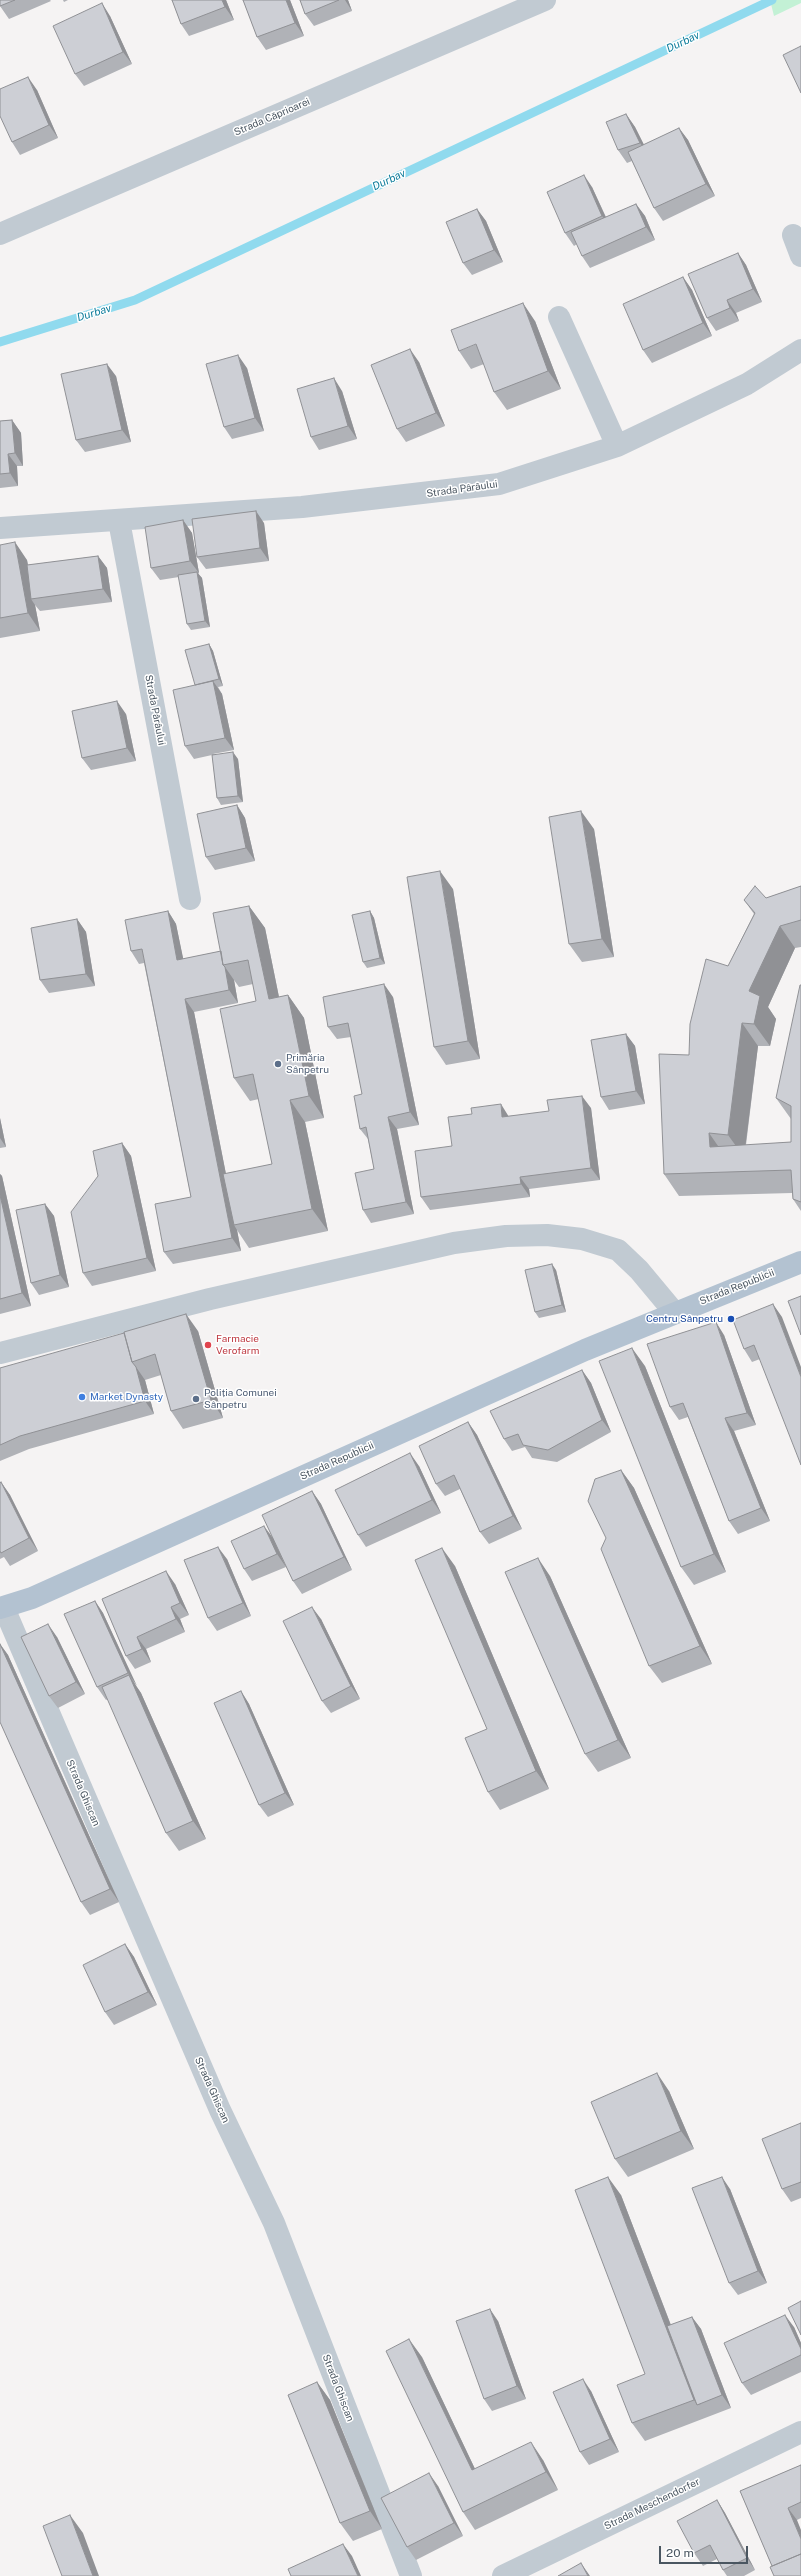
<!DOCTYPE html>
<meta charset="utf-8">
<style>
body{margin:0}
#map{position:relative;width:801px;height:2576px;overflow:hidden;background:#f5f3f3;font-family:"Public Sans",sans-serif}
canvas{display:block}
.scale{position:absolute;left:659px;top:2546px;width:89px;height:18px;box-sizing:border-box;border:2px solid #4a5661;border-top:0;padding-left:5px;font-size:12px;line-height:14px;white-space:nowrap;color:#4a5661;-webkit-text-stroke:3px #fff;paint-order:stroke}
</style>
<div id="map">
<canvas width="801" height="2576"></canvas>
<div class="scale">20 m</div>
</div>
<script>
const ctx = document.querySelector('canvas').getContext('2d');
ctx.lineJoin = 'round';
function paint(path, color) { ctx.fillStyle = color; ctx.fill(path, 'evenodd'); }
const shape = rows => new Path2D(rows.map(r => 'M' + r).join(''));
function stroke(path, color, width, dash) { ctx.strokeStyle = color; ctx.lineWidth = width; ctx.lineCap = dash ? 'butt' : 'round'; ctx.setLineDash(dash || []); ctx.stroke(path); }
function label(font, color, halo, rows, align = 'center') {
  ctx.font = font + ' "Public Sans",sans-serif'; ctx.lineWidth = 3; ctx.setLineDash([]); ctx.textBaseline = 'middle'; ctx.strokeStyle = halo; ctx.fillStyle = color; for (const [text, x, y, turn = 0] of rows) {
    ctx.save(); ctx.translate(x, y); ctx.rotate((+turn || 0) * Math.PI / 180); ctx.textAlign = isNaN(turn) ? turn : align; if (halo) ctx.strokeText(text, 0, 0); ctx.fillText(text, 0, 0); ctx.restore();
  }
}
const green = shape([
 [770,0,801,0,801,3,774,16]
]);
const stream = shape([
 [0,342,135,300,772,0]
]);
const minor = shape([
 [0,234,545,0],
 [793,235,801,256],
 [559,317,617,446],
 [119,521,190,899],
 [0,528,302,507,499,484,617,446,747,384,801,350],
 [0,1353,210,1299,454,1243,506,1236,547,1235,582,1239,618,1250,639,1270,674,1312],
 [4,1608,220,2110,274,2223,411,2576],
 [503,2576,801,2432]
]);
const major = shape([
 [0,1608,32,1598,585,1350,801,1262]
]);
const wall = shape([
 [0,0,50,0,51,1,9,19,0,6],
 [63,0,68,0,64,2],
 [172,0,226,0,234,20,189,36,181,24],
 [243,0,290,0,304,36,266,50,257,37],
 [300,0,348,0,352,11,314,26,305,14],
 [110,16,132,64,84,86,75,74],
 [37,90,58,138,20,155,12,142],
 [626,114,635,127,644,145,679,128,688,140,715,196,663,221,654,208,632,161,627,163,618,150],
 [592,187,606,217,636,204,645,216,655,240,590,268,582,256,577,244,574,246,565,233],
 [477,209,486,221,503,262,472,275,463,263],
 [738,253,746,265,762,302,736,313,739,321,716,331,707,318],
 [683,277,692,290,712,336,652,363,643,350],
 [535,321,561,389,507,410,494,392,484,364,471,369,459,351],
 [419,362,445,426,406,442,397,429],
 [247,368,264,431,232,439,224,427],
 [116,376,131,442,85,452,76,440],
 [342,391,357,439,319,450,311,437],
 [12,420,21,433,23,466,17,466,18,486,0,488,0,421],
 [183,520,192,533,199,573,198,574,202,578,210,627,191,630,187,624,179,577,160,580,151,568],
 [264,523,269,561,206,569,197,557],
 [0,545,27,560,28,565,98,556,107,568,112,602,40,611,35,605,40,631,0,638],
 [209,644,213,651,223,686,218,687,222,694,234,750,213,754,238,759,243,802,221,805,217,798,212,755,194,759,185,746,195,685],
 [126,714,136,761,91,770,82,758],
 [237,805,245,818,255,861,215,870,206,857],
 [594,829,614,957,582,962,569,944],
 [801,886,801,947,795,948,768,1007,776,1019,770,1046,758,1046,746,1145,791,1142,791,1119,776,1098,801,985,801,1211,793,1199,792,1193,679,1196,664,1174,689,1055,728,966,754,914,744,900,766,898],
 [453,889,480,1059,446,1065,434,1047],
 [249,906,265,928,279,997,288,995,304,1018,324,1118,305,1122,328,1231,249,1248,237,1230,241,1251,173,1264,164,1252,191,1197,144,963,139,964,131,951,168,911,176,924,183,959,221,951],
 [234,980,239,987,253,984,256,1001,234,1078,250,1101,259,1099,272,1164,226,1174,194,1012,238,1003],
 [370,911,374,918,385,964,367,968,363,962],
 [77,919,86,932,95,986,49,993,40,980],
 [393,997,419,1125,397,1129,414,1214,371,1223,363,1210,374,1169,368,1139,360,1129,362,1094,351,1037,337,1039,328,1027],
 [626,1034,635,1046,645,1104,609,1110,601,1097],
 [591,1108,600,1180,529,1189,530,1197,430,1210,421,1197,452,1146,509,1116],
 [0,1118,6,1147,0,1148],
 [122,1143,131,1156,156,1271,92,1286,83,1273,98,1176],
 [0,1174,2,1176,31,1306,0,1314],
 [45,1204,54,1216,69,1287,39,1295,31,1283],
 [556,1270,566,1312,539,1318,535,1312],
 [782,1317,760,1359,752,1362,744,1349],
 [198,1331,223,1418,183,1429,171,1411,161,1375,145,1380,154,1414,29,1449,0,1461,0,1368],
 [724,1335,756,1425,734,1431,770,1521,738,1534,729,1521,688,1417,679,1420,670,1407],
 [645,1366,726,1572,694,1585,681,1567],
 [582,1370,591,1383,611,1432,557,1462,532,1458,525,1447,512,1451,504,1439],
 [468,1422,477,1435,522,1529,489,1544,480,1532,460,1489,445,1496,436,1484],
 [419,1466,441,1513,366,1547,358,1535],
 [621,1470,634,1488,712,1664,662,1683,649,1666,606,1538],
 [1,1482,10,1495,38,1551,10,1566,4,1557,0,1559,0,1483],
 [312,1491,321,1504,352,1570,302,1594,293,1581,275,1544,286,1567,252,1581,244,1569,272,1538],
 [227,1559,251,1616,217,1631,208,1618],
 [455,1566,549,1789,500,1810,488,1792,487,1729],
 [550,1576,631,1758,598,1772,585,1754],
 [175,1584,189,1615,180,1619,185,1632,146,1649,151,1662,135,1669,126,1656,102,1599],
 [95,1601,103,1613,136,1686,141,1693,206,1839,179,1851,166,1833,108,1699,106,1700,97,1687],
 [321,1619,360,1699,331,1713,322,1701],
 [57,1637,85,1694,58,1708,49,1696],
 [0,1644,8,1655,119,1902,90,1915,81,1902],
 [241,1691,249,1704,294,1805,268,1817,259,1805],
 [125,1944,134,1957,157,2005,114,2025,105,2012],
 [669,2091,694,2149,628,2177,615,2159],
 [801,2123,801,2198,791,2202,782,2189],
 [730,2189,767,2283,738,2295,729,2283],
 [621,2195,671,2325,692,2317,701,2329,731,2408,645,2441,632,2423,645,2374],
 [498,2321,526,2399,492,2411,484,2399],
 [794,2327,801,2343,801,2372,751,2395,742,2383],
 [422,2357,475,2469,543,2460,558,2490,475,2530,463,2512],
 [317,2382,330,2400,382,2529,353,2541,340,2523],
 [591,2391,619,2452,589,2465,580,2452],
 [801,2465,801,2518,797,2520,772,2566,740,2491],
 [438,2486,463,2536,416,2560,407,2547],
 [717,2500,725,2513,755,2570,744,2576,727,2576,723,2570,717,2559,703,2566,694,2553]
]);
const shadedWall = shape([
 [222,0,226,0,234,20,225,7],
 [286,0,290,0,304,36,295,23],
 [345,0,348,0,352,11],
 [102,3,110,16,132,64,123,52],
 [28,77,37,90,58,138,49,125],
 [626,114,635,127,649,155,640,143],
 [679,128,688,140,715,196,706,184],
 [584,175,592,187,611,229,602,216],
 [636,204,645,216,655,240,646,227],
 [477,209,486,221,503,262,494,250],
 [738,253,746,265,762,302,753,289],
 [683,277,692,290,712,336,703,323],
 [727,300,736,313,739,321,730,308],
 [523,303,535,321,561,389,548,371],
 [410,349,419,362,445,426,436,413],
 [238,355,247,368,264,431,255,418],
 [107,364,116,376,131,442,122,430],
 [334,378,342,391,357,439,348,426],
 [12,420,21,433,23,466,15,453],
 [8,454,17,466,18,486,10,473],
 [256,511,264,523,269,561,260,548],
 [183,520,192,533,199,573,190,561],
 [15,542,27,560,34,599,31,599,35,605,40,631,28,613],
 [98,556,107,568,112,602,103,589],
 [197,572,202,578,210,627,205,621],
 [209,644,213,651,223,686,219,679],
 [213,681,222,694,234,750,225,738],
 [117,701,126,714,136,761,127,748],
 [233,752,238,759,243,802,238,796],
 [237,805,245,818,255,861,246,848],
 [581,811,594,829,614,957,602,939],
 [440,871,453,889,480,1059,468,1041],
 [249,906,265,928,284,1022,269,999],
 [168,911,176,924,186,972,177,960],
 [370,911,374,918,385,964,380,958],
 [77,919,86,932,95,986,86,974],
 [780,926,795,948,768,1007,776,1019,770,1046,754,1024,749,991],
 [225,967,234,980,238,1003,229,990],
 [384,984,393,997,419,1125,410,1112],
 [288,995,304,1018,324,1118,309,1096],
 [185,999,194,1012,236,1225,234,1225,237,1230,241,1251,232,1238],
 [742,1023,758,1046,744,1157,728,1135],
 [626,1034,635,1046,645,1104,636,1091],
 [582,1096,591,1108,600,1180,591,1168],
 [290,1100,305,1122,328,1231,312,1209],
 [501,1104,509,1117,502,1117],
 [388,1117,397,1129,414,1214,406,1202],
 [0,1118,6,1147,0,1138],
 [709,1133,725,1156,710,1147],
 [122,1143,131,1156,156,1271,147,1258],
 [0,1174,2,1176,31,1306,22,1293,0,1195],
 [520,1177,529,1189,530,1197,521,1184],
 [45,1204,54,1216,69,1287,60,1275],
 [552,1264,556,1270,566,1312,562,1305],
 [773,1304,782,1317,801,1367,801,1377],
 [186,1314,198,1331,223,1418,211,1400],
 [716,1322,724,1335,756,1425,747,1413],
 [632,1348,645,1366,726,1572,714,1554],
 [136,1367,145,1380,154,1414,145,1401],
 [582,1370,591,1383,611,1432,602,1420],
 [725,1418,734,1431,770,1521,761,1508],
 [468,1422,477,1435,522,1529,513,1516],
 [410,1453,419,1466,441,1513,432,1500],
 [621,1470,634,1488,712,1664,700,1646],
 [1,1482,10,1495,38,1551,29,1538],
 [312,1491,321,1504,352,1570,344,1557],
 [264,1526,273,1538,286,1567,277,1554],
 [218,1547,227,1559,251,1616,243,1603],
 [442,1548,455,1566,549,1789,536,1771],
 [538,1558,550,1576,631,1758,618,1740],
 [166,1571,175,1584,189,1615,180,1603],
 [95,1601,103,1613,137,1686,128,1673],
 [171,1607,180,1619,185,1632,176,1619],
 [312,1607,321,1619,360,1699,351,1686],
 [48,1624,57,1637,85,1694,76,1682],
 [137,1637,146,1649,151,1662,142,1649],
 [0,1644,8,1655,119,1902,110,1889],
 [129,1675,141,1693,206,1839,193,1821],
 [241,1691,249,1704,294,1805,285,1793],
 [125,1944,134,1957,157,2005,148,1992],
 [657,2073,669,2091,694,2149,681,2131],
 [608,2177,621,2195,701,2404,697,2405,694,2400],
 [722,2177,730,2189,767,2283,758,2271],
 [490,2309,498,2321,526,2399,517,2386],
 [785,2315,794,2327,801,2343,801,2349],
 [692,2317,701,2329,731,2408,722,2395],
 [409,2339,422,2357,484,2488,472,2470],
 [583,2379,591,2391,619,2452,610,2439],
 [317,2382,330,2400,382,2529,370,2511],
 [531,2442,543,2460,558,2490,546,2472],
 [429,2473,438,2486,463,2536,454,2523],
 [717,2500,725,2513,755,2570,747,2558],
 [788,2508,797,2520,801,2530,801,2539],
 [70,2515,83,2533,99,2576,93,2576],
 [343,2544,352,2556,361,2576,358,2576],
 [581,2563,590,2576,588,2576]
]);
const building = shape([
 [0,0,15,0,0,6,0,0],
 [172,0,222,0,225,7,181,24,172,0],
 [243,0,286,0,295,23,257,37,243,0],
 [300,0,339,0,305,14,300,0],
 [102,3,123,52,75,74,53,26,102,3],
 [801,46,801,93,783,55,801,46],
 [28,77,49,125,12,142,0,116,0,89,28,77],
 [626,114,640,143,618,150,606,122,626,114],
 [679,128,706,184,654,208,628,152,679,128],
 [584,175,602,216,565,233,547,192,584,175],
 [636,204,646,227,582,256,571,232,636,204],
 [477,209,494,250,463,263,446,222,477,209],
 [738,253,753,289,727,300,730,308,707,318,688,274,738,253],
 [683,277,703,323,643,350,623,304,683,277],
 [523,303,548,371,494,392,476,344,459,351,451,330,523,303],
 [410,349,436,413,397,429,371,365,410,349],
 [238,355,255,418,224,427,206,364,238,355],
 [107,364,122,430,76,440,61,374,107,364],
 [334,378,348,426,311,437,297,389,334,378],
 [12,420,15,453,8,454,10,473,0,474,0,421,12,420],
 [256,511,260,548,197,557,192,519,256,511],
 [183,520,190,561,151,568,145,527,183,520],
 [15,542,28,613,0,618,0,545,15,542],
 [98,556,103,589,31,599,27,565,98,556],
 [197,572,205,621,187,624,178,575,197,572],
 [209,644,219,679,195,685,185,650,209,644],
 [213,681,225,738,185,746,173,690,213,681],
 [117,701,127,748,82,758,72,711,117,701],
 [233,752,238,796,217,798,212,755,233,752],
 [237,805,246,848,206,857,197,814,237,805],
 [581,811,602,939,569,944,549,817,581,811],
 [440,871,468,1041,434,1047,407,877,440,871],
 [755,886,766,898,801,886,801,920,780,926,749,991,760,996,754,1024,742,1023,728,1135,709,1133,710,1147,791,1142,791,1106,776,1098,800,985,801,985,801,1202,793,1199,791,1170,664,1174,659,1054,689,1055,690,1024,706,959,728,966,755,913,744,900,755,886],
 [249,906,269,999,288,995,309,1096,290,1100,312,1209,234,1225,223,1174,272,1164,253,1074,234,1078,220,1009,256,1001,248,960,223,965,213,913,249,906],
 [168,911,177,960,221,951,223,965,225,967,229,990,185,999,232,1238,164,1252,155,1204,191,1197,142,949,131,951,125,920,168,911],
 [370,911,380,958,363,962,352,915,370,911],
 [77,919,86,974,40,980,31,928,77,919],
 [384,984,410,1112,388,1117,406,1202,363,1210,355,1173,374,1169,366,1127,360,1129,354,1096,362,1094,348,1023,328,1027,323,997,384,984],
 [626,1034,636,1091,601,1097,591,1040,626,1034],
 [582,1096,591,1168,520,1177,521,1184,421,1197,415,1151,452,1146,448,1117,472,1114,471,1108,501,1104,502,1117,549,1111,547,1100,582,1096],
 [122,1143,147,1258,83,1273,71,1212,98,1176,93,1151,122,1143],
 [0,1195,22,1293,0,1299,0,1195],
 [45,1204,60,1275,31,1283,16,1210,45,1204],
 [552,1264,562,1305,535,1312,525,1270,552,1264],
 [801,1296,801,1335,788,1301,801,1296],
 [773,1304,801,1377,801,1465,754,1345,744,1349,733,1320,773,1304],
 [186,1314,211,1400,171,1411,155,1354,132,1362,124,1332,186,1314],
 [716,1322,747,1413,725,1418,761,1508,729,1521,683,1403,670,1407,647,1344,716,1322],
 [124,1333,132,1362,136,1367,145,1401,20,1436,0,1445,0,1368,124,1333],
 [632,1348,714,1554,681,1567,599,1361,632,1348],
 [582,1370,602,1420,548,1450,523,1445,518,1434,504,1439,490,1411,582,1370],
 [468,1422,513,1516,480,1532,454,1475,436,1484,419,1446,468,1422],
 [410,1453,432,1500,358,1535,335,1490,410,1453],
 [621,1470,700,1646,649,1666,601,1549,606,1538,588,1501,595,1479,621,1470],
 [1,1482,29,1538,1,1553,0,1551,0,1483,1,1482],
 [312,1491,344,1557,293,1581,262,1515,312,1491],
 [264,1526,277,1554,244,1569,231,1541,264,1526],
 [218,1547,243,1603,208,1618,184,1560,218,1547],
 [442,1548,536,1771,488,1792,465,1738,487,1729,415,1560,442,1548],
 [538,1558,618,1740,585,1754,505,1572,538,1558],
 [166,1571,180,1603,171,1607,176,1619,137,1637,142,1649,126,1656,102,1599,166,1571],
 [95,1601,128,1673,97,1687,64,1614,95,1601],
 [312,1607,351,1686,322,1701,283,1621,312,1607],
 [48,1624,76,1682,49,1696,21,1637,48,1624],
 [0,1644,110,1889,81,1902,0,1722,0,1644],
 [129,1675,193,1821,166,1833,102,1687,129,1675],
 [241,1691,285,1793,259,1805,214,1703,241,1691],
 [125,1944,148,1992,105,2012,83,1965,125,1944],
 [657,2073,681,2131,615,2159,591,2102,657,2073],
 [801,2123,801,2182,782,2189,762,2139,801,2123],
 [608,2177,694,2400,632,2423,617,2385,645,2374,575,2190,608,2177],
 [722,2177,758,2271,729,2283,692,2188,722,2177],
 [801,2301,801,2335,788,2308,801,2301],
 [490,2309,517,2386,484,2399,456,2321,490,2309],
 [785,2315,801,2349,801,2355,742,2383,724,2343,785,2315],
 [692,2317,722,2395,697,2405,667,2326,692,2317],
 [409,2339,472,2470,531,2442,546,2472,463,2512,386,2351,409,2339],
 [583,2379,610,2439,580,2452,553,2392,583,2379],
 [317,2382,370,2511,340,2523,288,2395,317,2382],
 [801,2465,801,2502,788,2508,801,2539,801,2554,772,2566,740,2491,801,2465],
 [429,2473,454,2523,407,2547,381,2498,429,2473],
 [717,2500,747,2558,723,2570,710,2545,694,2553,677,2521,717,2500],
 [70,2515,93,2576,62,2576,43,2526,70,2515],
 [343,2544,358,2576,291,2576,288,2569,343,2544],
 [801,2554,801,2576,774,2576,770,2567,801,2554],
 [581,2563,588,2576,558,2576,581,2563]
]);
const markers = [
 [278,1064,4,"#5c6f8a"],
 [731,1319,4,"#1a4fb4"],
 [208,1345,4,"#e0444e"],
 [82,1397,4,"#3f7fe0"],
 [196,1399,4,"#5c6f8a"]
];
const streetNames = [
 ["Strada Căprioarei",272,117,-23],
 ["Strada Pârâului",462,489,-8],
 ["Strada Pârâului",155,710,79],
 ["Strada Republicii",737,1287,-22],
 ["Strada Republicii",337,1461,-24],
 ["Strada Ghiscan",83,1793,67],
 ["Strada Ghiscan",212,2090,66],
 ["Strada Ghiscan",338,2388,69],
 ["Strada Meschendorfer",652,2504,-26]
];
const serviceNames = [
 ["Primăria",286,1058],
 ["Sânpetru",286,1070],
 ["Poliția Comunei",204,1393],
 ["Sânpetru",204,1405]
];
const transitNames = [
 ["Centru Sânpetru",723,1319]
];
const healthNames = [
 ["Farmacie",216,1339],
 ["Verofarm",216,1351]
];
const shopNames = [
 ["Market Dynasty",90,1397]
];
const waterNames = [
 ["Durbav",683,42,-25],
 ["Durbav",389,180,-25],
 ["Durbav",94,313,-17]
];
paint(green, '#c3f1d5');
stroke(stream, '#90daee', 9);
stroke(minor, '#c1cad2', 22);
stroke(major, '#b3c2d1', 22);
paint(wall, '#b0b2b7');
paint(shadedWall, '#909195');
paint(building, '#cdcfd5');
stroke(building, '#909195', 1);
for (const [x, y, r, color] of markers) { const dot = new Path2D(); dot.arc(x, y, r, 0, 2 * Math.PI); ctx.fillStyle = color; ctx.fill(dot); stroke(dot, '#fff', 1.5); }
label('10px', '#4a5661', '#fff', streetNames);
label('10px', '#4e5e75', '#fff', serviceNames, 'left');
label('10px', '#164399', '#fff', transitNames, 'right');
label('10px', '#be3a42', '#fff', healthNames, 'left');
label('10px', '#366cbe', '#fff', shopNames, 'left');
label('italic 11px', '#0c7c9b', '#fff', waterNames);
</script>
